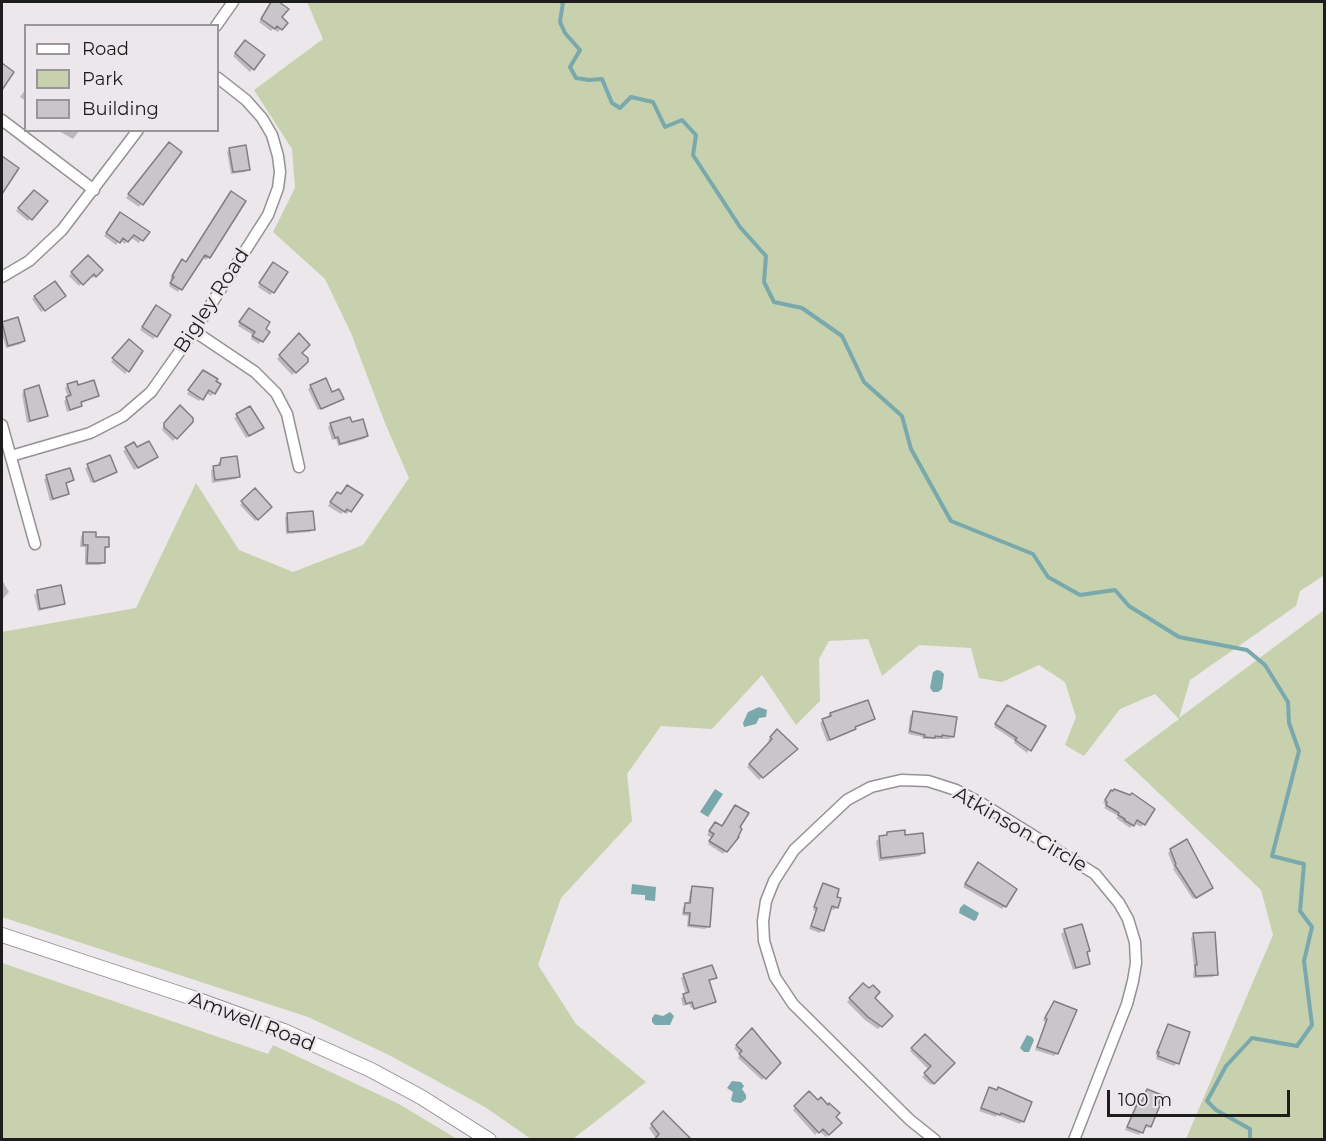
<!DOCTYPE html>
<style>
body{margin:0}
#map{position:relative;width:1326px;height:1141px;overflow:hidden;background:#ebe7eb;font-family:Montserrat,sans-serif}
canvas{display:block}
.frame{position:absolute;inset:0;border:3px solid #1e1d1e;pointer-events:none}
.legend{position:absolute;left:24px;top:24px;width:195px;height:108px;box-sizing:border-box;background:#ebe7eb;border:2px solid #999699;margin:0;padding:8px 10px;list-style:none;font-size:18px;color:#1e1d1e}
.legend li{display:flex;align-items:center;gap:12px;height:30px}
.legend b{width:30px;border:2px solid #999699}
.scale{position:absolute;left:1107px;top:1090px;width:183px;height:27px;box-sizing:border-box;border:3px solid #1e1d1e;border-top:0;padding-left:8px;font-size:18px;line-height:21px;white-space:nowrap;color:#1e1d1e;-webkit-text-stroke:4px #ebe7eb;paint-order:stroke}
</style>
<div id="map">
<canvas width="1326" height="1141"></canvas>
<div class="frame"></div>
<ul class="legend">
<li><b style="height:8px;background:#fff"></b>Road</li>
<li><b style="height:16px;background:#c7d1ad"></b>Park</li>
<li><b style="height:16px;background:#c9c6c9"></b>Building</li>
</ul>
<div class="scale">100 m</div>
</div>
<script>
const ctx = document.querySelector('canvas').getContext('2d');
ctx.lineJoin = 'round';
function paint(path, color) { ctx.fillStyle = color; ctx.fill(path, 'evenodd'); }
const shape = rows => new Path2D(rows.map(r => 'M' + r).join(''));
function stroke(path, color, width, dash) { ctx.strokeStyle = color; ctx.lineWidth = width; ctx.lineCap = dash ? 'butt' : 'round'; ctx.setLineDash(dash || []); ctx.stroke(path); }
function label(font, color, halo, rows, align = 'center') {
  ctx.font = font + ' Montserrat,sans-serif'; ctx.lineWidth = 5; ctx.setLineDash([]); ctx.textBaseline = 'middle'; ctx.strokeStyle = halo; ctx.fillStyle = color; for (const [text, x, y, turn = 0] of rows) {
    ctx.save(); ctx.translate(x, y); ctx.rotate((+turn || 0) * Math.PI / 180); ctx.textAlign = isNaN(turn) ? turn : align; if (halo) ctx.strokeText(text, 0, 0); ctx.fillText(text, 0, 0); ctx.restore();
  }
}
const green = shape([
 [307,2,1324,2,1324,577,1323,576,1300,591,1296,606,1190,680,1179,718,1324,610,1324,1139,1186,1139,1273,935,1261,890,1124,760,1179,719,1155,694,1120,709,1084,756,1065,745,1076,717,1065,682,1039,665,1002,682,979,678,971,648,919,645,882,676,868,639,829,641,819,659,820,701,796,725,762,675,712,729,661,726,627,774,632,821,561,898,538,965,576,1024,646,1082,573,1139,531,1139,485,1107,387,1054,308,1017,2,917,2,632,136,608,196,483,239,550,293,572,363,545,409,478,385,423,351,333,325,279,273,232,295,188,292,149,254,90,323,39],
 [2,963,268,1054,273,1045,399,1104,457,1139,2,1139]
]);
const water = shape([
 [937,670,941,671,944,674,942,689,938,692,933,692,930,688,933,672],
 [759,707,767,710,766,717,759,718,756,724,744,727,743,723,748,712],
 [715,789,723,794,708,817,700,812],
 [632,884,656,887,655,901,645,900,645,895,631,894],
 [964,904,979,913,976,920,974,921,959,913,960,908],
 [670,1012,674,1016,670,1025,655,1025,652,1022,652,1018,655,1014,663,1016],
 [1027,1035,1032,1037,1034,1040,1029,1052,1024,1052,1020,1048],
 [732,1081,741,1082,744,1086,742,1089,746,1095,746,1099,741,1103,733,1102,731,1100,733,1092,727,1088]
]);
const shadow = shape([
 [273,2,276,2,287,9,280,19,286,23,278,32,273,29,271,31,259,22],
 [242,44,263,55,250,72,233,56],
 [26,89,26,101,20,97],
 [57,130,80,130,73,139],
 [230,149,248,169,245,172,231,174,227,152],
 [180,153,139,207,126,198,140,179],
 [34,192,45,202,28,221,16,211],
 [228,196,209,257,206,260,202,257,178,292,169,286,172,281,170,279,180,264,186,263],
 [117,217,147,232,139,243,130,237,125,244,120,240,116,245,104,236],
 [88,257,101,270,93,278,90,275,79,286,69,276],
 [270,267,273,292,270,295,258,287],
 [35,297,61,299,41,312,32,299],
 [156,307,156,336,153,339,140,330],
 [246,312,267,332,259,344,251,339,253,335,238,326],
 [17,319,24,341,21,344,6,348,2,334,2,324],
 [299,336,300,352,306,361,292,375,277,359],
 [129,341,135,362,125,374,111,362],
 [200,374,214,393,211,396,206,393,199,401,187,394],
 [68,385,77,387,97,396,80,404,77,408,67,412,64,401,68,398,65,388],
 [311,386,332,394,339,401,318,410,308,389],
 [24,391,46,415,43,418,27,423,22,394],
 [250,408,259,430,246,438,234,418],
 [192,421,173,441,162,430,165,422],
 [331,424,351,424,367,436,364,439,338,446,336,439,332,440,328,427],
 [134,444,136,449,156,457,134,470,123,451],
 [109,457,115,472,91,483,85,468],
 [221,460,239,476,236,479,212,483,211,470,218,467,218,463],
 [47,477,72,480,64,484,67,494,64,496,50,501,44,479],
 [255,490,270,507,255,521,240,505],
 [361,495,347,514,343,512,341,514,328,506,334,496],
 [288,515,313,529,310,532,286,534,285,517],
 [84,533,108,547,105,549,103,562,100,565,85,565,85,547,80,547,81,536],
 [2,580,9,592,2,600],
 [60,587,63,603,60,606,38,611,34,595,37,592],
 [1004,710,1044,727,1027,753,1014,743,1015,741,994,727],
 [913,713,953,736,950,739,922,739,923,737,908,734,910,716],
 [830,714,873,719,827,742,820,723],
 [777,731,796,749,759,780,747,767,771,743,768,740],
 [1108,795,1153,809,1141,827,1134,823,1130,828,1116,818,1118,816,1104,808,1106,805,1103,803],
 [712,827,728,848,723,854,708,844,712,838,707,835],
 [887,834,904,837,923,853,920,856,879,861,876,841],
 [1171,850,1208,890,1193,899,1173,869,1174,868,1168,853],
 [975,867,1005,906,1002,909,963,887],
 [823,885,835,898,837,907,834,910,830,909,823,930,820,933,809,929,816,911,813,910,820,888],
 [693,888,708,926,705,929,687,927,688,916,682,915,683,907,688,905,690,891],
 [1081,925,1089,951,1086,954,1089,963,1073,970,1061,934,1064,931],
 [1194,935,1216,974,1213,977,1193,978,1194,968,1191,938],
 [684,976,715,978,708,982,713,1001,691,1008,689,1004,683,1006,681,998,686,995,681,978],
 [863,985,872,998,891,1016,878,1029,865,1020,847,1002],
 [1054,1003,1057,1053,1054,1056,1035,1050,1046,1022,1043,1021,1046,1013],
 [1168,1026,1177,1063,1174,1066,1156,1059,1157,1055,1155,1055],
 [752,1030,779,1063,762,1080,738,1058,740,1055,734,1048],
 [925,1036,953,1063,931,1085,922,1077,929,1070,910,1051],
 [989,1088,996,1091,998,1089,1022,1121,1020,1124,997,1115,996,1117,979,1111],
 [1147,1091,1139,1124,1149,1128,1144,1128,1139,1135,1125,1130,1136,1104,1141,1102],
 [809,1093,840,1123,826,1137,819,1131,815,1135,793,1110],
 [663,1113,690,1140,657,1140,649,1128]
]);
const stream = shape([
 [561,2,563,2,560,22,565,33,580,50,570,67,576,78,589,80,602,79,612,103,620,108,631,97,653,102,665,127,682,120,696,135,693,155,740,227,766,256,764,282,774,302,802,308,842,336,864,382,902,416,911,449,951,521,1033,554,1048,577,1080,595,1115,590,1129,606,1179,637,1247,650,1265,665,1288,702,1289,723,1299,751,1272,856,1304,864,1300,911,1312,927,1304,961,1312,1025,1297,1046,1252,1038,1226,1066,1207,1101,1216,1110,1250,1129,1250,1140]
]);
const building = shape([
 [271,2,279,2,289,9,282,17,288,23,282,30,277,26,275,29,261,19,271,2],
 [245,40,265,55,254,70,235,53,245,40],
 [2,63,14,72,2,90,2,63],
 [169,142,182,152,143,205,128,194,169,142],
 [246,145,250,170,233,172,229,148,246,145],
 [2,156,19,168,2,194,2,156],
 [34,190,48,201,32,220,18,208,34,190],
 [231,191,246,201,210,258,205,255,182,290,170,283,174,277,172,276,182,259,186,262,231,191],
 [120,212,150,232,143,241,134,235,128,242,123,238,120,243,106,233,120,212],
 [88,255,103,270,96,277,94,274,83,285,71,272,88,255],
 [273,262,288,272,274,293,259,283,273,262],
 [55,281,66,296,45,311,34,296,55,281],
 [156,305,171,315,157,337,142,327,156,305],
 [249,308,270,322,266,329,270,332,263,342,252,336,255,332,239,322,249,308],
 [18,317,25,341,8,346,2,322,18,317],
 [299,333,310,345,302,353,308,358,308,362,296,373,279,355,299,333],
 [129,339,143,351,129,372,112,358,129,339],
 [203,370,218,379,216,381,221,384,215,394,209,390,203,400,188,390,203,370],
 [326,378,332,392,339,389,344,399,321,409,310,385,326,378],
 [94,380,99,396,81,402,82,406,70,410,66,397,71,395,67,384,77,381,78,385,94,380],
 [39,385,48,416,30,421,24,390,39,385],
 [180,405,193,418,193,422,177,439,164,427,164,423,180,405],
 [250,406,264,428,249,436,236,414,250,406],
 [350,417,352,422,363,419,368,436,340,444,338,437,335,438,330,423,350,417],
 [149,441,158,457,138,468,125,447,134,442,137,447,149,441],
 [110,455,117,472,94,482,87,464,110,455],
 [237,456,240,477,215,480,213,466,220,465,221,458,237,456],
 [70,468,74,480,66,483,69,494,53,499,46,475,70,468],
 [347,485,363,495,351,512,347,509,345,512,330,502,337,492,341,494,347,485],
 [255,488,272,507,258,520,241,501,255,488],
 [313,511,315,530,288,532,287,513,313,511],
 [83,532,96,532,96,537,109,537,109,547,105,547,105,563,87,563,88,545,83,545,83,532],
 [61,585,65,604,40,609,37,590,61,585],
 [868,700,875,719,855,727,856,729,830,740,822,719,831,716,830,713,868,700],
 [1007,705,1046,726,1031,751,1015,740,1017,738,995,724,1007,705],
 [913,711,957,717,954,737,942,735,942,737,935,736,935,738,924,737,925,735,910,731,913,711],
 [777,729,798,749,763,778,749,764,772,739,770,737,777,729],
 [1114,789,1130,795,1132,793,1155,809,1145,825,1137,820,1134,826,1124,820,1125,819,1118,815,1119,813,1106,805,1107,802,1105,800,1111,790,1113,791,1114,789],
 [735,805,749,813,740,827,742,829,738,837,739,837,727,852,709,841,714,834,709,831,715,822,722,826,735,805],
 [905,830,905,835,923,833,925,853,881,858,879,836,887,835,887,832,905,830],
 [1187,839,1213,888,1196,898,1175,865,1176,864,1170,849,1187,839],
 [978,862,1017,889,1006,907,965,884,978,862],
 [823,883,839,889,837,897,841,898,838,908,832,906,824,931,811,926,817,908,814,907,823,883],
 [692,886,713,888,710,927,689,925,690,913,684,913,685,903,690,903,692,886],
 [1082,924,1090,951,1087,952,1090,964,1076,968,1064,929,1082,924],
 [1215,932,1218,975,1196,976,1195,965,1197,965,1193,933,1215,932],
 [712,965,717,978,709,980,716,1002,694,1009,692,1002,686,1004,683,994,689,992,683,974,712,965],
 [863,983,869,988,873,985,880,992,875,998,893,1016,882,1027,868,1017,849,998,863,983],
 [1054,1001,1077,1010,1058,1054,1037,1047,1047,1019,1045,1018,1054,1001],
 [1168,1024,1190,1032,1179,1064,1158,1056,1159,1052,1157,1052,1168,1024],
 [752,1028,781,1063,766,1079,739,1054,742,1051,736,1045,752,1028],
 [925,1034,955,1063,934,1084,924,1073,931,1066,911,1048,925,1034],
 [989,1087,997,1090,998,1087,1032,1102,1024,1122,1001,1113,1000,1115,981,1108,989,1087],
 [1147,1089,1162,1095,1159,1103,1161,1103,1151,1127,1146,1125,1143,1133,1127,1127,1139,1100,1142,1101,1147,1089],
 [809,1091,818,1100,821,1097,828,1105,829,1103,840,1113,836,1117,842,1123,829,1135,823,1129,819,1133,794,1106,809,1091],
 [663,1111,692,1140,654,1140,659,1134,651,1124,663,1111]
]);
const street = shape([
 [216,26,233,2],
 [2,120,94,190],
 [2,277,29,261,62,230,138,130],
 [194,331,255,372,276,393,287,414,299,467],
 [2,425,35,544],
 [11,456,90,433,123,416,151,392,194,331,268,215,278,188,280,172,278,156,272,135,262,118,246,100,218,78],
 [935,1140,910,1120,793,1004,775,977,764,941,763,921,766,901,774,881,794,850,847,800,871,787,901,780,928,781,956,790,981,803,1095,874,1119,903,1128,919,1135,942,1136,963,1133,981,1127,1004,1074,1140]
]);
const secondary = shape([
 [2,935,196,999,284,1031,371,1070,421,1097,489,1140]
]);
const streetNames = [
 ["Bigley Road",212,301,-57],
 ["Atkinson Circle",1020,830,30],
 ["Amwell Road",252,1022,21]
];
paint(green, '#c7d1ad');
paint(water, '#79a9ac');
paint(shadow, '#0003');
stroke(stream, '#79a9ac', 4);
paint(building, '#c9c6c9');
stroke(building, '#807e81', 1.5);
stroke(street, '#959295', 13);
stroke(secondary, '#959295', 16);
stroke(street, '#fff', 10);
stroke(secondary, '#fff', 14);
label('20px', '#1e1d1e', '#ebe7eb', streetNames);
</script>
